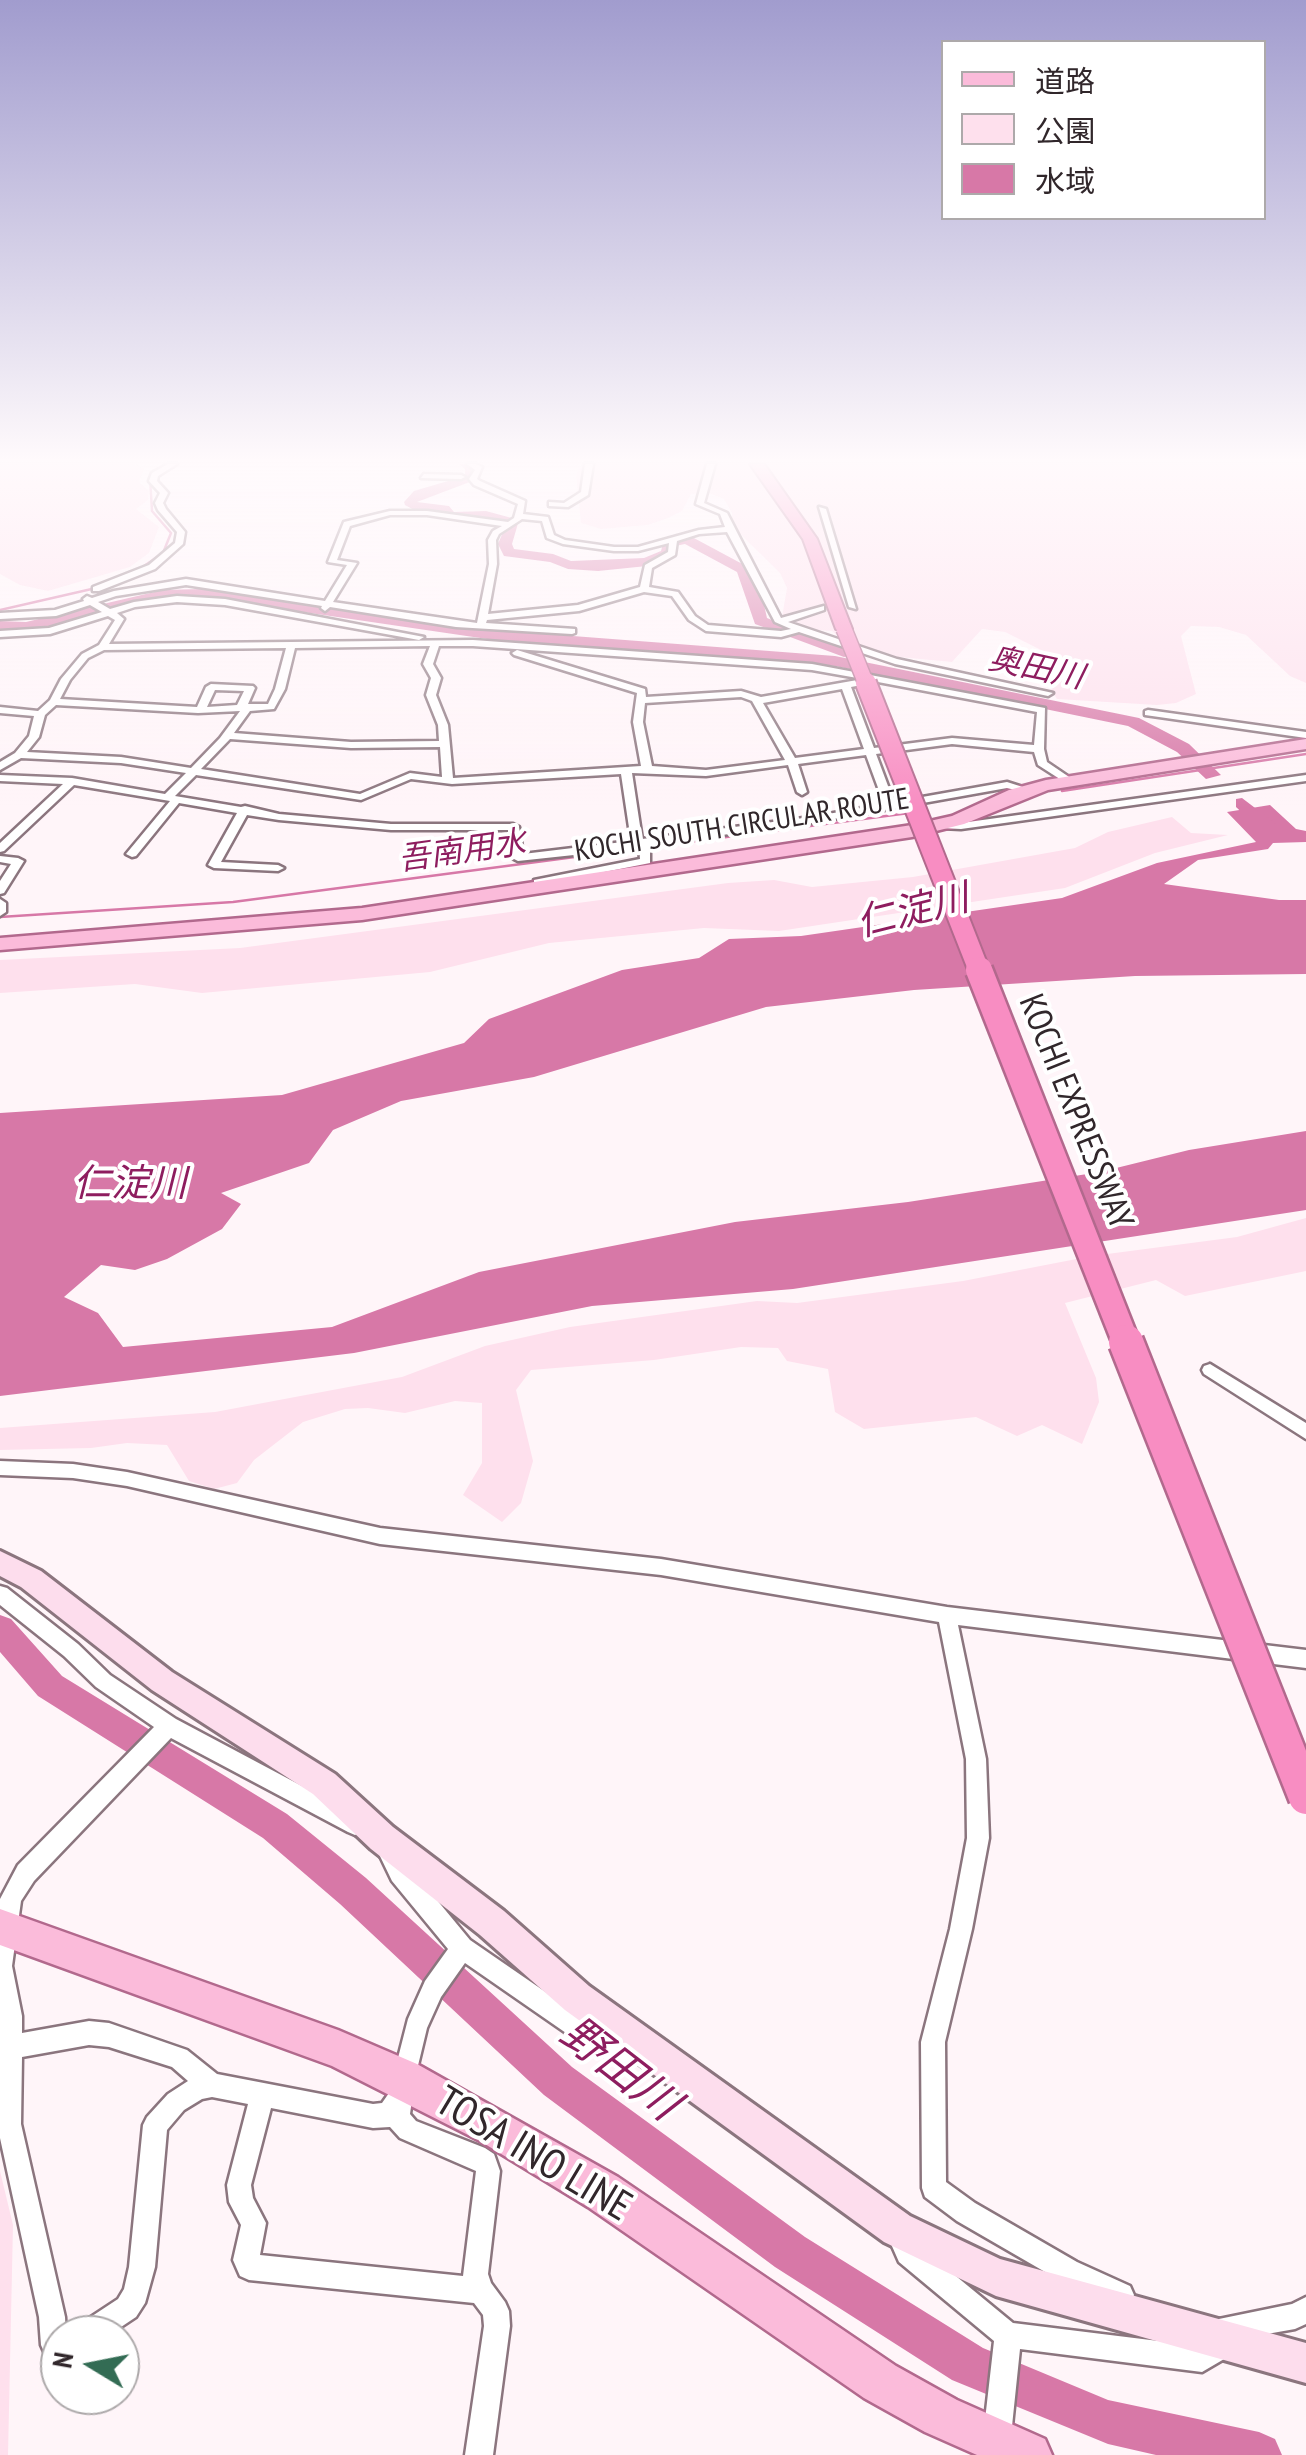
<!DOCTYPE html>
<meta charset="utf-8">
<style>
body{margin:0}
#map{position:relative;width:1306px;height:2455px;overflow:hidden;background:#fff5f9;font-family:"PT Sans Narrow","Noto Sans JP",sans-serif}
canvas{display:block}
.legend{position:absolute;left:941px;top:40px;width:325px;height:180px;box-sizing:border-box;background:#fff;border:2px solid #ada9aa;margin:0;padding:12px 18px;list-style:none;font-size:30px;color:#31272b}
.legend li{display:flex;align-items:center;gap:20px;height:50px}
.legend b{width:50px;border:2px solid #ada9aa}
.north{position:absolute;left:40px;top:2315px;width:100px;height:100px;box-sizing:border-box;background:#fff;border:2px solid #ada9aa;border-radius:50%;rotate:280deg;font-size:28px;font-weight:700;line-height:40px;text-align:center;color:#31272b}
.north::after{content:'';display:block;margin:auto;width:35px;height:45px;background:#336c54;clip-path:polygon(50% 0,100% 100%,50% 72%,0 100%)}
</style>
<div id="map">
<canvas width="1306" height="2455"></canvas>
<ul class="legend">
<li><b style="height:12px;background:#fbbbda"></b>道路</li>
<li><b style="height:28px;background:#fee0ed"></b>公園</li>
<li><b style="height:28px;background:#d778a7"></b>水域</li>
</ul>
<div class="north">N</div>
</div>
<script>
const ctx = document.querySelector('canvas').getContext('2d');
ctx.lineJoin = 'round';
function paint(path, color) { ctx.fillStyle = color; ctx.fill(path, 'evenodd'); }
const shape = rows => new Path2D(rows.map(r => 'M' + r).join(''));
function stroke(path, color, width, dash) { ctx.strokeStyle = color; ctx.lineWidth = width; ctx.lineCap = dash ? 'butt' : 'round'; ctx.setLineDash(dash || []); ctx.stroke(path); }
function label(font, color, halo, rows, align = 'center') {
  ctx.font = font + ' "PT Sans Narrow","Noto Sans JP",sans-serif'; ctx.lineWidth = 8; ctx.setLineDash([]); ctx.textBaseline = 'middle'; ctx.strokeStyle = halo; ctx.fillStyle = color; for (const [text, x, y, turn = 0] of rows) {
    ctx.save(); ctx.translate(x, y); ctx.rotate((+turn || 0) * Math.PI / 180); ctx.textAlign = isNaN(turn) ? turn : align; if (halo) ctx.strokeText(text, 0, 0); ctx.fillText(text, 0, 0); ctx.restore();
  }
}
const green = shape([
 [0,464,135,464,144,469,139,482,149,491,148,500,136,509,159,527,149,553,130,567,48,591,20,585,0,574],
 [582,464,1306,464,1306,683,1290,676,1246,635,1219,627,1191,626,1181,636,1196,694,1176,703,1157,705,1057,699,1046,682,1054,667,1045,652,1005,632,982,629,952,662,856,653,832,631,803,629,782,617,787,588,780,573,732,526,732,513,724,499,709,493,691,494,682,511,668,518,648,525,601,529,581,523,576,474],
 [1172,817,1191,833,1228,835,1155,853,1065,888,779,931,704,928,549,943,430,972,202,993,135,984,0,993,0,960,240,948,728,883,774,880,812,887,913,877,1075,848,1108,832],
 [1306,1218,1306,1271,1185,1296,1156,1280,1065,1303,1096,1378,1099,1402,1082,1444,1042,1425,1017,1436,976,1417,864,1429,835,1412,828,1369,787,1361,778,1348,741,1347,654,1360,531,1370,516,1390,533,1461,521,1503,502,1522,463,1495,482,1463,482,1403,455,1401,405,1413,368,1408,345,1409,303,1422,254,1460,237,1483,214,1489,189,1481,167,1445,127,1443,91,1448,0,1450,0,1428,215,1412,402,1377,485,1346,570,1327,757,1301,797,1303,963,1281,1092,1256,1237,1237],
 [0,2171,13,2225,8,2455,0,2455]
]);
const water = shape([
 [1270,805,1296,829,1306,831,1306,842,1273,843,1268,849,1198,860,1164,884,1279,900,1306,900,1306,974,1135,976,914,990,766,1007,534,1077,401,1101,333,1130,309,1163,221,1193,241,1204,222,1229,167,1259,135,1270,101,1265,64,1297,98,1313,123,1347,332,1327,479,1272,735,1222,908,1202,1100,1172,1189,1150,1306,1131,1306,1210,793,1289,592,1306,354,1353,0,1396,0,1113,282,1095,464,1043,489,1019,622,970,699,958,729,939,801,936,1062,898,1157,863,1256,842,1227,812]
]);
const stream = shape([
 [141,568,163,553,171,533,152,511,150,477,169,464],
 [0,610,96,588],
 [1062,791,1306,754],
 [0,917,233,902,909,813]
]);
const river = shape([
 [459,464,475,464,475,480,417,502,449,506,454,512,486,511,519,520,512,544,514,549,553,554,571,561,644,558,661,551,664,540,692,537,748,567,762,596,767,618,857,654,844,657,755,624,737,572,685,544,675,546,672,556,647,566,598,571,568,569,550,562,504,556,498,544,506,525,485,519,450,520,440,513,414,510,405,505,404,502,414,491,465,476,465,469,459,464],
 [201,589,494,630,835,656,1139,718,1189,744,1221,775,1206,779,1177,752,1128,726,835,666,494,640,201,597,163,598,116,608,68,624,26,632,0,629,0,621,26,622,163,590,201,589],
 [1242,798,1280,827,1280,835,1266,835,1236,807,1236,799,1242,798],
 [0,1615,11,1619,62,1676,287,1814,366,1878,572,2067,805,2237,983,2348,1108,2400,1259,2432,1275,2439,1282,2455,1156,2455,1108,2444,952,2380,775,2267,544,2095,340,1904,263,1838,38,1696,0,1652,0,1615]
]);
const street = shape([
 [168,464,177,464,158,476,157,481,168,493,163,503,166,509,185,532,183,544,155,569,99,591,93,591,93,587,149,565,175,543,177,532,158,510,155,503,160,493,149,481,152,473,168,464],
 [467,464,476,464,482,467,477,479,480,481,525,501,523,514,548,517,554,535,565,540,614,547,638,547,699,530,725,527,720,514,696,504,707,464,715,464,704,503,727,513,781,618,824,606,824,610,788,622,897,659,1053,693,1048,696,895,664,799,632,781,637,706,631,689,620,672,596,644,592,579,611,487,620,486,623,575,629,575,633,572,634,456,627,330,607,325,611,321,608,322,606,186,585,116,596,98,602,110,609,134,602,177,596,225,599,424,637,419,640,225,605,177,602,135,607,117,613,124,619,109,644,473,640,812,664,1045,708,1044,749,1047,762,1075,781,1066,783,1038,765,1034,752,952,744,876,754,894,802,1007,782,1032,790,1027,793,1007,788,811,823,655,844,650,846,650,863,538,885,534,884,534,880,640,859,639,848,518,861,512,858,508,830,391,830,279,820,247,815,221,862,278,865,284,868,278,871,214,868,208,865,237,813,179,803,136,856,132,857,126,854,170,801,74,785,4,851,0,852,0,843,63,784,0,781,0,775,72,778,165,794,186,773,121,763,21,758,0,770,0,762,15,753,29,736,34,716,0,713,0,707,38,711,50,700,61,679,82,654,99,645,115,620,108,616,50,634,0,637,0,631,49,628,102,612,90,605,56,616,0,619,0,613,55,610,84,601,83,599,87,596,92,598,114,591,186,579,325,601,347,565,328,562,344,522,390,511,427,511,508,522,514,518,518,504,474,485,469,479,475,470,467,464],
 [390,515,427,515,502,526,493,531,488,540,489,564,477,623,333,602,357,563,337,560,350,526,390,515],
 [522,519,542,521,547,538,563,544,614,551,638,551,669,543,668,552,645,565,640,587,578,605,488,614,497,564,496,540,499,534,522,519],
 [727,532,775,622,791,629,781,631,708,625,695,616,678,592,649,587,652,568,675,555,677,541,699,534,727,532],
 [430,646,423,664,431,678,426,695,438,725,439,741,351,742,234,733,250,711,274,709,285,689,295,648,430,646],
 [439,646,473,646,812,670,863,679,761,697,741,691,646,697,645,689,517,650,512,653,514,655,637,693,633,722,641,766,453,778,448,725,436,695,441,678,433,664,439,646],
 [286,648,275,689,268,704,248,704,255,688,253,686,211,684,206,687,197,707,60,699,70,680,88,658,104,650,286,648],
 [878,682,1037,712,1034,745,952,738,874,748,851,687,878,682],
 [842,689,864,749,795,758,763,703,842,689],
 [215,690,244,691,237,705,207,707,215,690],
 [741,697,752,701,785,760,706,770,652,766,643,722,645,703,741,697],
 [56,705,198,713,240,711,220,738,191,768,121,757,27,752,39,737,45,715,56,705],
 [230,739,351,748,440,747,442,777,410,773,360,794,201,769,230,739],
 [866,755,884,804,811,817,642,839,632,773,706,776,788,765,797,792,802,795,807,792,798,764,866,755],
 [621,774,631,841,523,854,519,827,513,824,391,824,279,814,245,806,241,807,175,796,196,775,361,800,411,779,452,784,621,774],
 [585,464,593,464,588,495,568,507,549,506,549,502,564,503,581,492,585,464],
 [424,474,461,475,465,477,461,479,421,478,424,474],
 [819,507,826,509,856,609,849,607,819,507],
 [1148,710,1306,732,1306,738,1145,715,1145,711,1148,710],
 [1306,775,1306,781,961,829,941,828,936,825,941,822,961,823,1306,775],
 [0,856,18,858,24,861,4,893,0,894,0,881,11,864,0,862,0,856],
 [0,899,6,903,6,912,0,916,0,899],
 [1210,1364,1306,1423,1306,1439,1204,1374,1202,1370,1204,1366,1210,1364],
 [0,1461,73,1464,127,1472,380,1528,661,1559,947,1607,1306,1650,1306,1668,958,1625,986,1759,989,1838,972,1929,945,2042,946,2182,975,2203,1077,2262,1130,2286,1134,2295,1130,2304,1121,2308,1059,2280,957,2221,925,2197,922,2188,921,2042,950,1929,967,1838,966,1759,939,1622,661,1575,380,1544,127,1486,73,1478,0,1475,0,1461],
 [0,1586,7,1588,78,1644,110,1675,176,1719,362,1818,365,1825,362,1832,355,1835,348,1832,171,1738,34,1881,21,1901,12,1966,22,2016,22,2033,89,2021,109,2023,187,2050,217,2074,373,2104,382,2103,389,2093,408,2019,425,1981,448,1949,392,1881,379,1854,382,1847,390,1844,398,1847,408,1865,470,1940,608,2035,625,2041,639,2038,647,2042,651,2050,647,2058,625,2065,592,2051,465,1963,441,1997,427,2028,415,2078,410,2114,416,2121,485,2148,494,2154,500,2171,488,2274,491,2283,505,2302,509,2311,510,2326,493,2455,465,2455,484,2326,483,2315,474,2303,249,2280,240,2276,233,2260,241,2225,229,2202,227,2185,248,2104,212,2097,202,2099,184,2110,167,2130,155,2267,145,2303,136,2317,109,2335,73,2335,77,2326,118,2299,124,2289,129,2267,143,2125,147,2117,168,2094,188,2081,172,2067,109,2047,89,2045,22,2057,21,2124,65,2317,66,2335,60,2335,60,2365,51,2361,45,2354,41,2345,39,2317,0,2138,0,1899,18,1865,154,1727,96,1687,64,1656,0,1605,0,1586],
 [271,2108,373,2128,390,2127,400,2138,476,2171,463,2276,260,2255,266,2223,253,2198,251,2185,271,2108],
 [901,2224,910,2228,917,2244,1013,2323,1199,2346,1213,2337,1210,2329,1214,2320,1292,2304,1306,2297,1306,2324,1295,2329,1233,2340,1235,2346,1231,2355,1202,2372,1020,2349,1009,2455,981,2455,994,2341,899,2262,888,2237,892,2228,901,2224]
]);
const secondary = shape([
 [0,1551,41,1571,172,1672,335,1774,393,1827,504,1911,589,1986,910,2216,1000,2259,1306,2343,1306,2383,996,2296,884,2242,565,2010,480,1935,371,1849,313,1794,152,1690,21,1587,0,1576,0,1551]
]);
const primary = shape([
 [1306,739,1306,749,1048,790,964,824,912,837,362,920,0,950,0,938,362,908,912,825,952,816,1009,790,1046,780,1306,739],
 [0,1909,338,2030,417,2064,618,2177,896,2366,957,2400,1045,2439,1052,2455,977,2455,925,2432,864,2398,588,2207,480,2141,332,2066,0,1945,0,1909]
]);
const highway = shape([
 [750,464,764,464,817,539,852,629,850,633,836,629,803,539,750,464]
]);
const highwayBridgeFar3 = shape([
 [844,629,867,686]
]);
const highwayBridgeFar2 = shape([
 [866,683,980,973]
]);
const highwayBridgeFar1 = shape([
 [979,970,1127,1345]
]);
const highwayBridge = shape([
 [1126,1342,1306,1797]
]);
const farStreetnames = [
 ["KOCHI SOUTH CIRCULAR ROUTE",742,826,-9]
];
const farWaternames = [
 ["奥田川",1036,669,12],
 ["吾南用水",462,852,-8]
];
const streetNames = [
 ["KOCHI EXPRESSWAY",1075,1112,68]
];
const waterNames = [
 ["仁淀川",913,912,-14],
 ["仁淀川",130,1185]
];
const nearStreetnames = [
 ["TOSA INO LINE",533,2155,31]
];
const nearWaternames = [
 ["野田川",619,2070,38]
];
paint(green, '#fee0ed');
paint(water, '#d778a7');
stroke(stream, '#d778a7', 2.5);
paint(river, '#d778a7');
stroke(street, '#8b757e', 5);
stroke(secondary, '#8b757e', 6);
stroke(primary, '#b2698d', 5);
stroke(highway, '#b2698d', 4);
paint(street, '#fff');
paint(secondary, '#fddded');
paint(primary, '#fbbbda');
paint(highway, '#f88dc2');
stroke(highwayBridgeFar3, '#b2698d', 18, []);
stroke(highwayBridgeFar2, '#b2698d', 24, []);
stroke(highwayBridgeFar1, '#b2698d', 31, []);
stroke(highwayBridge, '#b2698d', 39, []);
stroke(highwayBridgeFar3, '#f88dc2', 15);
stroke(highwayBridgeFar2, '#f88dc2', 20);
stroke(highwayBridgeFar1, '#f88dc2', 26);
stroke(highwayBridge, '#f88dc2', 34);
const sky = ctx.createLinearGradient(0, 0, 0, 808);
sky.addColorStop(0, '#a19cce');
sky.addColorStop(0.57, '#fffafc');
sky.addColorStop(1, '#fffafc00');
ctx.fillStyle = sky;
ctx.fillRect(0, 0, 1306, 808);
label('30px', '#31272b', '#fff', farStreetnames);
label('italic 32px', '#8e1d5f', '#fff', farWaternames);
label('35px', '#31272b', '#fff', streetNames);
label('italic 38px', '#8e1d5f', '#fff', waterNames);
label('42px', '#31272b', '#fff', nearStreetnames);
label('italic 45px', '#8e1d5f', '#fff', nearWaternames);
</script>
